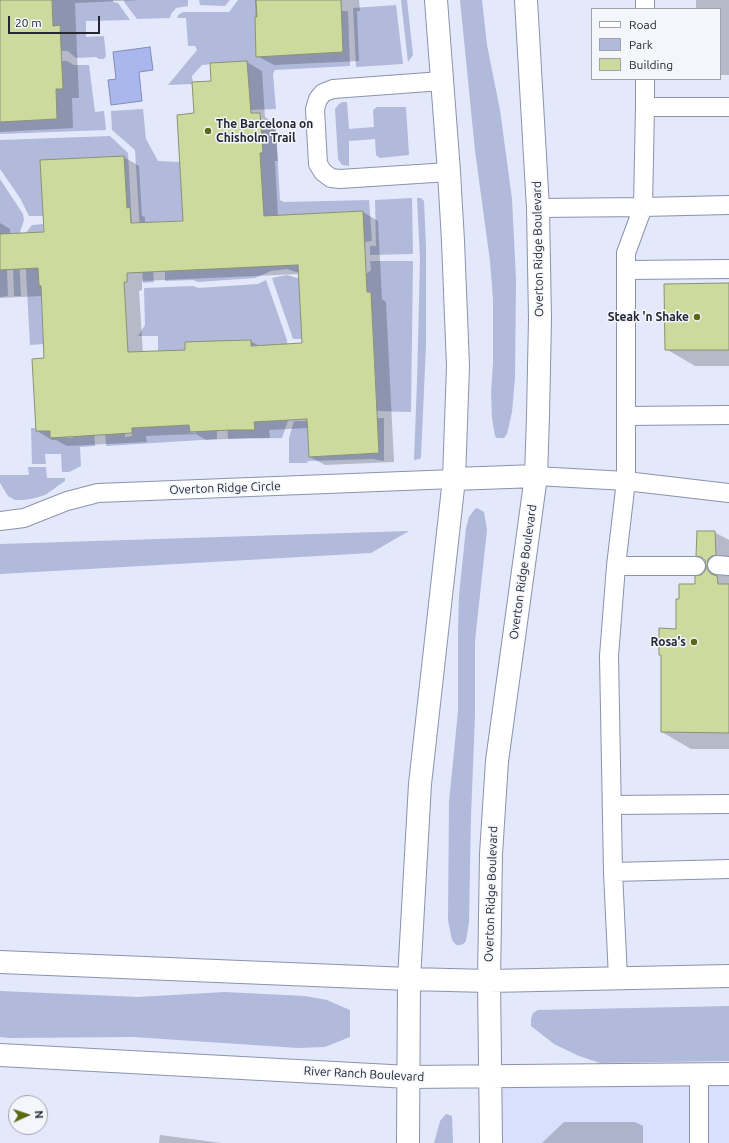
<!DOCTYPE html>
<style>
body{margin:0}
#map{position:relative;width:729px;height:1143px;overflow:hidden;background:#e3e8fa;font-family:Ubuntu,sans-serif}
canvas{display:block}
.legend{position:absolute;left:591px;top:8px;width:130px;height:72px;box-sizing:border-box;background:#f4f6fc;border:1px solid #a1a3ab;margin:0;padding:5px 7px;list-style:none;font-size:12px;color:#242632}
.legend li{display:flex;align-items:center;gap:8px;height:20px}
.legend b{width:20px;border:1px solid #a1a3ab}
.north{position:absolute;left:8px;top:1095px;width:40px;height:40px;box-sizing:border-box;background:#f4f6fc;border:1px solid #a1a3ab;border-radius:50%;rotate:87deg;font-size:11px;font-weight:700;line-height:16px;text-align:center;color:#242632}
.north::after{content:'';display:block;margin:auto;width:14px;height:18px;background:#5d6911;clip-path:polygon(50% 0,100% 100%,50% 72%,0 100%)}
.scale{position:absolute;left:8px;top:16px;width:92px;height:18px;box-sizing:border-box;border:2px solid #242632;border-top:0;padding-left:5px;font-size:12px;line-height:14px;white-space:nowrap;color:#242632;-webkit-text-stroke:3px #f4f6fc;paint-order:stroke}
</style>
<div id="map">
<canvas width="729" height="1143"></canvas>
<ul class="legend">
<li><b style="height:5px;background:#fff"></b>Road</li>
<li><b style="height:11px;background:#b1badb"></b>Park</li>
<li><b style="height:11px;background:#cdda9e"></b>Building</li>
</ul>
<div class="north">N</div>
<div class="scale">20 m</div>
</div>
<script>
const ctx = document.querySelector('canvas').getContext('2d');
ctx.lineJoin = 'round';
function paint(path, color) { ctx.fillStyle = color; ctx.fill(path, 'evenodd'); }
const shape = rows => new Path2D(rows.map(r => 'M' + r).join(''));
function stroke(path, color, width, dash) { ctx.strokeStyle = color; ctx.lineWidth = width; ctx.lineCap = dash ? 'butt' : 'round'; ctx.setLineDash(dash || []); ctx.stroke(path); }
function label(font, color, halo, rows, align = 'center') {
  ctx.font = font + ' Ubuntu,sans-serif'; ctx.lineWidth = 3; ctx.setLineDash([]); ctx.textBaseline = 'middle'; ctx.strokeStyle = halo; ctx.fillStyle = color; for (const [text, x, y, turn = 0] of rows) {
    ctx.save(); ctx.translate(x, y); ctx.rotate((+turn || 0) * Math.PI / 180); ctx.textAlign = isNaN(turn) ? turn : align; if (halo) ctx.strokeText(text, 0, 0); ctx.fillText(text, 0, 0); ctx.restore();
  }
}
const built = shape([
 [729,1074,729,1143,491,1143,489,1077]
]);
const green = shape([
 [52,0,113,0,113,2,118,3,130,20,86,21,86,37,103,36,104,37,106,56,104,59,99,59,96,57,76,58,68,51,60,51,56,31,61,30,61,26,53,26],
 [124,0,188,0,188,6,176,8,171,14,170,18,137,19,124,2],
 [199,0,230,0,225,6,200,5],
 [238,0,256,0,257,17,255,18,257,57,343,52,341,11,348,11,350,66,275,70,273,74,276,109,250,110,247,61,202,65,192,76,193,84,168,85,197,50,195,46,188,46,186,18,177,18,178,15,183,12,229,12],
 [401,0,407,0,413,55,408,62],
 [460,0,482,0,487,45,500,110,512,199,516,280,515,378,512,412,507,434,504,438,497,438,495,436,492,418,491,392,493,363,493,299,490,261,475,151],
 [396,5,403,64,356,67,353,8],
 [60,61,67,61,74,65,89,65,95,112,104,111,106,130,0,134,0,122,57,119,56,89,63,89,63,73,56,73],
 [342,102,347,102,349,129,374,127,373,110,377,107,406,107,409,155,380,158,376,155,375,139,349,141,349,166,342,165,338,159,335,109,339,104],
 [143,109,146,139,158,161,180,162,181,185,199,184,262,194,260,153,252,130,276,129,280,200,284,202,369,200,372,241,364,242,363,211,156,222,152,258,154,282,143,283,135,150,112,130,111,111],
 [110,136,128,153,133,245,129,207,127,207,124,157,41,160,43,216,29,216,20,198,0,169,0,140],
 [0,179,23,214,24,220,18,238,21,296,14,296,13,269,16,269,0,234],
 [412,198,413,254,370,255,370,246,376,246,375,200],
 [417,198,421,198,424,201,426,247,426,345,421,457,420,459,414,460,417,382,420,259],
 [43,224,44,247,38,273,39,285,41,286,43,337,82,335,45,344,30,345,24,235,32,225],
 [370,261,413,261,411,412,377,411,371,292,300,296,302,339,293,339,272,278,287,275,297,278,365,275,371,270],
 [347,262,355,270,296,272,287,269,271,271,255,278,198,282,193,280,165,281,165,271],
 [0,270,7,270,8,296,0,297],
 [266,280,287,340,290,415,282,438,228,439,227,426,255,430,254,422,285,420,281,344,251,346,250,340,232,340,185,350,158,351,158,336,138,336,145,325,144,288,193,286,198,288,258,284],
 [377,418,384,418,384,461,373,459,308,461,307,463,289,463,289,438,294,421,307,421,309,457,379,453],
 [217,423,217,439,106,446,105,428,114,427,114,434,125,434,125,437,132,436,132,428,189,425,190,433,196,433,196,427],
 [31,428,36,428,36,431,67,430,68,438,73,438,73,436,94,430,95,446,80,447,81,466,69,472,62,472,61,454,45,454,46,464,32,464],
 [28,467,46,467,47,478,65,478,65,481,45,495,35,498,24,500,15,500,8,496,0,483,0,475,29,475],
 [477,508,484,512,487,530,475,641,475,716,471,816,469,922,466,941,463,944,460,945,456,945,452,940,448,920,449,802,458,711,458,629,459,595,466,528,469,517,475,509],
 [409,531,371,553,0,574,0,544],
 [0,991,138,997,225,992,305,996,327,1000,350,1010,350,1037,325,1047,298,1048,133,1037,9,1038,0,1037],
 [729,1006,729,1061,600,1063,579,1056,554,1044,531,1026,531,1019,533,1013,538,1010],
 [446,1114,452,1116,453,1143,434,1143,440,1121]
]);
const water = shape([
 [150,47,153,70,139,72,142,101,111,105,108,80,116,79,113,52,150,47]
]);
const shadow = shape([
 [0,0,141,0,75,3,79,98,72,98,73,128,0,132],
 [255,0,359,0,360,11,357,11,359,61,274,65,257,56],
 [696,0,729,0,729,75,720,75,720,9,696,9],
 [247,62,262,71,265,117,275,123,278,161,275,161,278,216,363,212,378,221,382,299,386,302,394,462,325,465,310,457,308,428,269,430,270,438,246,438,206,440,196,434,146,436,147,442,67,446,56,440,52,440,37,431,45,359,43,296,0,298,0,223,10,229,10,235,45,233,124,157,139,166,142,216,145,217,145,224,184,222,195,114,212,82],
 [299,274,303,344,260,346,250,341,186,351,143,353,139,291,142,290,142,281],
 [729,284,729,366,695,366,666,349],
 [714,532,729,540,729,749,691,749,662,732,662,656,660,655,677,630,680,600,696,585,706,571,707,566,706,560,697,555],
 [564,1122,635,1122,643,1126,643,1143,542,1143],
 [160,1135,222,1143,159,1143]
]);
const building = shape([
 [0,0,52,0,53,26,60,25,63,89,56,89,57,119,0,122,0,0],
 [256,0,341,0,343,52,256,57,255,17,257,17,256,0],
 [247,61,251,113,260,113,263,153,260,153,264,216,363,211,367,292,371,292,379,453,309,457,307,419,254,422,255,430,230,430,190,432,189,425,132,428,132,433,50,438,50,431,36,431,32,359,44,358,41,286,39,285,38,268,0,270,0,234,44,232,40,160,124,156,127,208,130,207,131,223,183,221,177,115,194,113,192,82,211,81,210,63,247,61],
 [298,265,302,343,251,346,251,340,214,341,185,342,185,350,128,352,124,282,127,282,127,273,298,265],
 [729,283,729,350,665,350,664,284,729,283],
 [697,531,715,531,716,555,712,556,708,559,707,565,707,569,711,574,717,576,718,584,729,584,729,733,661,732,661,655,659,655,659,628,676,629,676,599,679,599,679,584,695,584,695,576,701,575,705,571,706,566,705,560,701,557,696,556,697,531]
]);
const lane = shape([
 [645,9,645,0],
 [442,81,333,89,323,93,318,99,315,109,318,164,323,172,331,178,340,179,449,172],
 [645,107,645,79],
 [538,208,643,207,645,107,729,107],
 [626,270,729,269],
 [626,416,729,415],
 [536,476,626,481,729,493],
 [0,521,24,518,67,501,98,493,454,479],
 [717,565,729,566],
 [616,566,696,566],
 [612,805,729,804],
 [613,872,609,656,616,566,626,481,626,253,643,207,729,205],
 [618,978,613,872,729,869],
 [699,1075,699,1143]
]);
const street = shape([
 [0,962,409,979],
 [0,1055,409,1077]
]);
const secondary = shape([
 [454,479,536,476],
 [409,979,489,981,729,976],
 [409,1077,729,1074],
 [408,1143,409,979,420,784,454,479,458,366,453,241,449,172,436,0],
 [491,1143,489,981,491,854,497,761,536,476,538,416,540,319,538,208,526,0]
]);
const markers = [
 [208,131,4,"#5d6911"],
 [697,317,4,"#5d6911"],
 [694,642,4,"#5d6911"]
];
const poiNames = [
 ["The Barcelona on",216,124,"left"],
 ["Chisholm Trail",216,138,"left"],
 ["Steak 'n Shake",689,317],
 ["Rosa's",686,642]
];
const streetNames = [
 ["Overton Ridge Boulevard",538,249,-91],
 ["Overton Ridge Circle",225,488,-2],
 ["Overton Ridge Boulevard",523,572,-82],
 ["Overton Ridge Boulevard",491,894,-88],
 ["River Ranch Boulevard",364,1074,3]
];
paint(built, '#d8e0fe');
paint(green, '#b1badb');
paint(water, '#aab7ee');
stroke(water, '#828cb6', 1);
paint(shadow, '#0003');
paint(building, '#cdda9e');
stroke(building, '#8a9174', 1);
stroke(lane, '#8b92ad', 20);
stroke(street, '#8b92ad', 24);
stroke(secondary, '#8b92ad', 24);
stroke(lane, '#fff', 18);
stroke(street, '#fff', 22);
stroke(secondary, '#fff', 22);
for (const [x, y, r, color] of markers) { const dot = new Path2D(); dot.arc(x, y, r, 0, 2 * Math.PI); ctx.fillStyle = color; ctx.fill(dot); stroke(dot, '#f4f6fc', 1.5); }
label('bold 12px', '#242632', '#f4f6fc', poiNames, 'right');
label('12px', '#242632', '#f4f6fc', streetNames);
</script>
